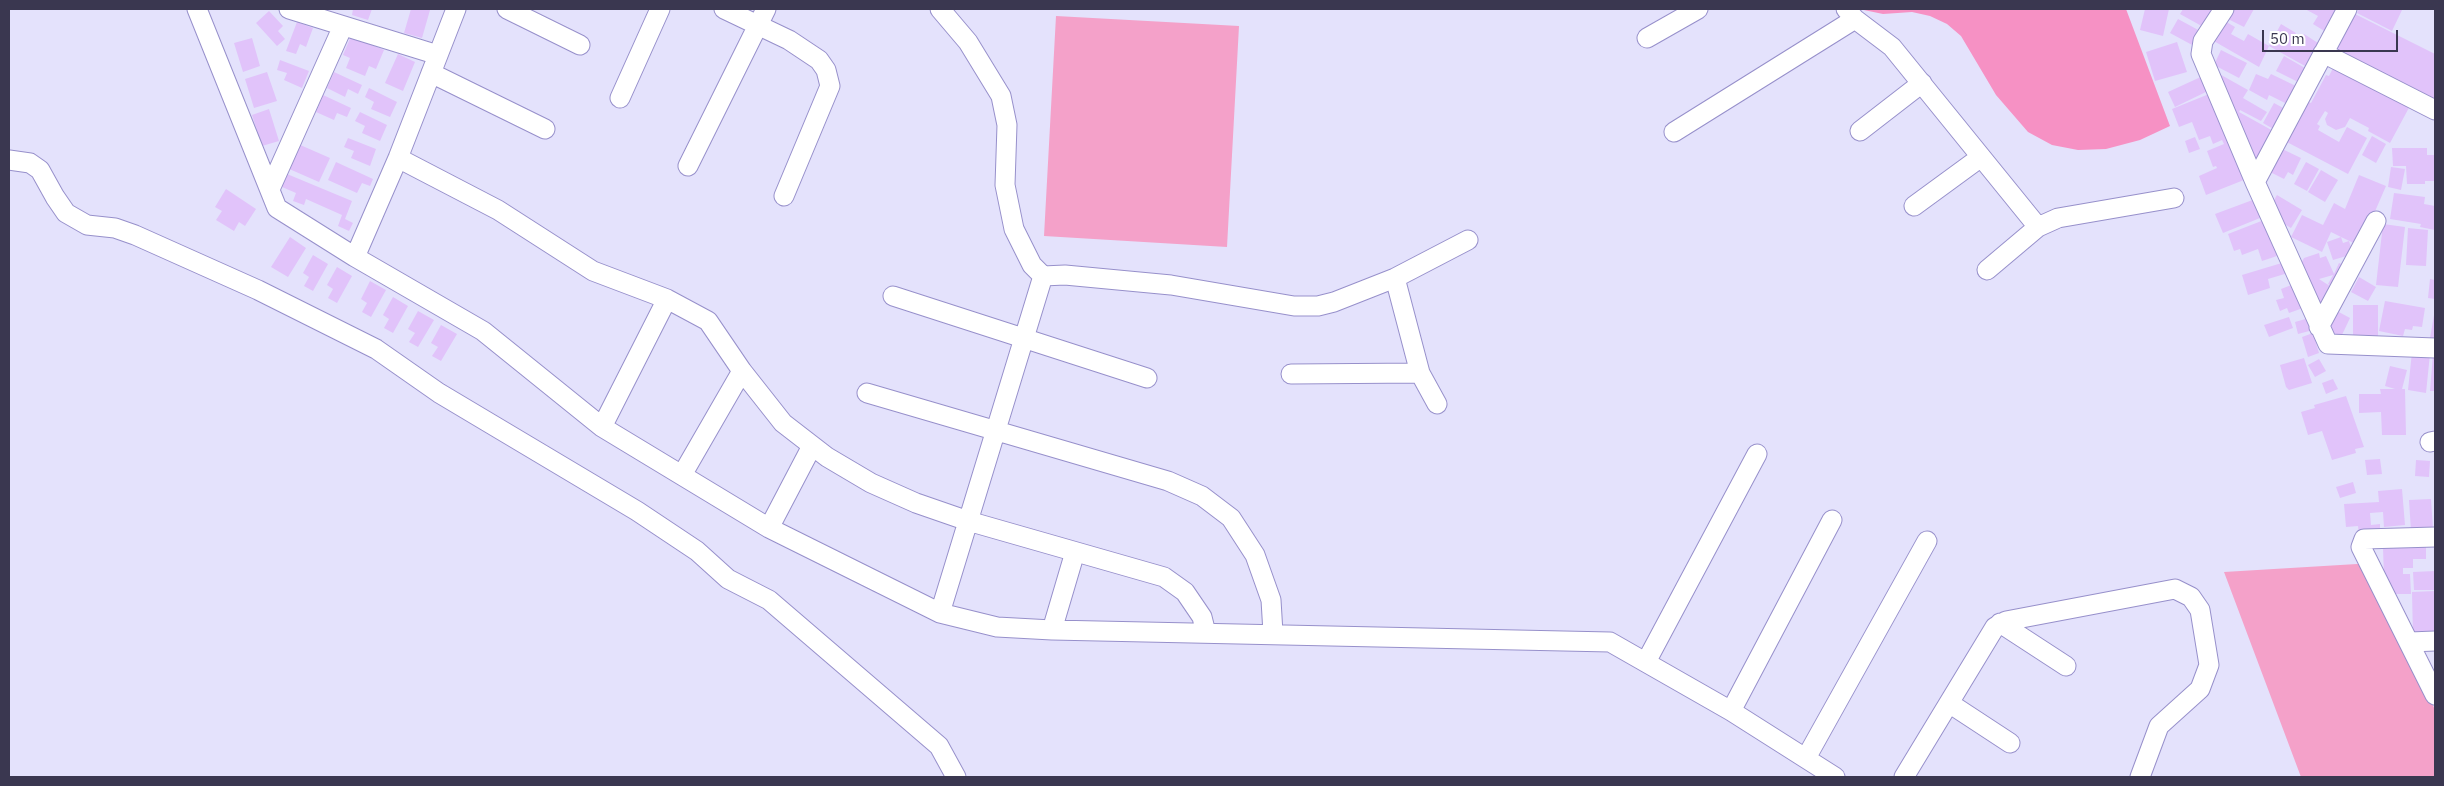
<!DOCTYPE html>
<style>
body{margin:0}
#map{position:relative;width:2444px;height:786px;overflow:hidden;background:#e4e2fc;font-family:"IBM Plex Sans",sans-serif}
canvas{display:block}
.frame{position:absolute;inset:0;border:10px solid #3a3750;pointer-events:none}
.scale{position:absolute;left:2262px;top:30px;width:136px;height:22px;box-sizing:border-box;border:2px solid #3a3750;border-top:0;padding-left:6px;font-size:15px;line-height:18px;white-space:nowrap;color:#3a3750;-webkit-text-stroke:4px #fff;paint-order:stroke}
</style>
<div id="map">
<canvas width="2444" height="786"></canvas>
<div class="frame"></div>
<div class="scale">50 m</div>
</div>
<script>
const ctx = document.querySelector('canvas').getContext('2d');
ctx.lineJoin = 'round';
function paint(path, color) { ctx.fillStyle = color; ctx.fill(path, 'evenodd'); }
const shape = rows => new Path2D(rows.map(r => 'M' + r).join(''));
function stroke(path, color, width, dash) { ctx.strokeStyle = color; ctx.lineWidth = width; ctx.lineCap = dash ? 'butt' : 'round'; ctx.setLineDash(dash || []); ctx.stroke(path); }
const green = shape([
 [1056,16,1239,26,1227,247,1044,236],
 [2357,564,2369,565,2435,710,2435,777,2301,777,2224,572]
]);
const forest = shape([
 [1859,9,2126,9,2170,126,2140,140,2106,149,2078,150,2052,145,2028,132,1996,95,1961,36,1947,24,1930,16,1912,12,1883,14]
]);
const building = shape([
 [353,9,372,9,368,20,352,15],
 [411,9,430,10,422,38,404,33],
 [2145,9,2169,9,2163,36,2140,30],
 [2183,9,2214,9,2207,29,2180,14],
 [2233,9,2254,9,2244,27,2228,19],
 [2305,9,2339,9,2326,32,2313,24,2318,16],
 [2359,9,2401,9,2402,10,2392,31,2357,13],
 [2347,10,2435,54,2435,107,2327,51],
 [269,11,283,26,278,31,285,39,277,46,256,23],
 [2178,19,2202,32,2194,46,2170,33],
 [2223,20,2235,27,2231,34,2244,41,2248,34,2269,46,2259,67,2212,40],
 [297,22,313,28,306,47,300,44,296,54,286,51],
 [2281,24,2296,33,2293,39,2299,42,2304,34,2318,43,2305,66,2269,46],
 [351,36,384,50,376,69,369,66,365,76,346,68,350,58,343,55],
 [252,38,260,66,243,72,234,43],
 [2177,42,2187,72,2155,81,2146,52],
 [2221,50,2247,63,2239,78,2214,65],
 [398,54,415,62,403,91,385,83],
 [2284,56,2305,68,2298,82,2276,71],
 [280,60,309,71,302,88,284,80,287,73,277,70],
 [2335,64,2411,104,2390,143,2368,131,2369,128,2350,118,2345,127,2336,130,2327,125,2325,119,2328,113,2325,111,2317,124,2320,126,2318,130,2339,142,2347,127,2367,138,2348,174,2283,140,2304,100,2311,103,2326,75,2329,76],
 [2214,71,2248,90,2243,98,2267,112,2261,121,2240,110,2239,112,2275,132,2260,161,2250,162],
 [267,72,277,101,254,108,245,79],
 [334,72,362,85,358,94,348,89,345,97,327,88],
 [2256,74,2268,79,2271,74,2298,87,2289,105,2269,95,2267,100,2249,90],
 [2205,75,2212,89,2175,107,2168,92],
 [369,88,397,102,390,117,371,109,374,102,365,97],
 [2214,92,2249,178,2206,195,2199,176,2217,168,2216,166,2213,167,2207,151,2224,144,2222,140,2213,144,2210,136,2199,140,2192,122,2179,127,2172,109],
 [323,95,351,108,347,117,337,113,334,120,316,112],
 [2274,103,2287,110,2275,130,2263,123],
 [269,109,279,141,262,146,252,115],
 [360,112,387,125,380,141,362,133,365,126,355,121],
 [2372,136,2386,144,2376,163,2362,155],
 [2195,137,2200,149,2189,153,2185,141],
 [348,138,376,149,370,166,351,158,354,151,344,147],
 [298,144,330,158,319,182,287,168],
 [2278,147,2301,158,2293,175,2288,172,2284,179,2270,172],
 [2392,148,2427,148,2427,155,2435,155,2435,181,2425,181,2425,184,2407,184,2406,166,2393,166],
 [336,162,373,179,370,186,362,183,357,193,328,180],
 [2306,162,2319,169,2307,191,2294,184],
 [2391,167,2405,169,2401,190,2388,187],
 [2321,170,2338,180,2325,202,2308,192],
 [287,174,352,201,345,219,353,223,349,231,338,226,342,215,306,199,304,205,293,201,296,193,282,187],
 [2359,175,2386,186,2360,246,2341,237,2343,243,2349,241,2353,254,2333,260,2327,242,2341,237,2331,232,2322,252,2291,237,2302,215,2323,225,2334,203,2345,209],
 [226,189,256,209,245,226,239,222,234,231,216,220,222,211,215,207],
 [2394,193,2425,197,2424,204,2435,206,2435,230,2420,227,2421,224,2390,219],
 [2277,195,2302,210,2291,228,2274,218,2268,210],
 [2258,198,2265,216,2223,233,2215,214],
 [2264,220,2277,256,2262,261,2258,249,2242,255,2240,249,2234,251,2228,234],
 [2383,224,2405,227,2398,287,2376,285],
 [2408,228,2428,230,2426,266,2406,265],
 [290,237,306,248,288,277,271,267],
 [2319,253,2320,258,2326,256,2334,274,2339,263,2348,267,2337,289,2328,284,2333,275,2319,279,2336,290,2319,320,2297,271,2304,258],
 [313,255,328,264,313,291,304,286,309,277,303,273],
 [2285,262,2288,273,2268,279,2270,288,2248,295,2242,275],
 [337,267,352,276,337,303,328,298,333,289,327,285],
 [2359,277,2376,287,2368,301,2351,292],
 [2430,279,2435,280,2435,299,2428,298],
 [370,281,386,290,371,317,362,312,367,303,361,299],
 [2294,284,2303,308,2289,313,2287,308,2280,311,2276,300,2284,298,2281,289],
 [393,297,408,306,393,333,384,328,389,319,383,315],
 [2385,301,2425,308,2422,327,2413,326,2412,330,2405,329,2403,336,2379,331],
 [2353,305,2378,305,2378,343,2353,343],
 [2335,310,2350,318,2341,337,2325,328],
 [418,311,434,320,418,347,409,342,415,333,408,329],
 [2434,315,2435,315,2435,345,2429,344],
 [2289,317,2293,328,2269,337,2264,325],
 [2309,318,2313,330,2298,334,2295,322],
 [441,325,457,334,441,361,432,356,438,347,431,343],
 [2313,333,2319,353,2308,357,2302,337],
 [2412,352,2430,354,2426,393,2408,390],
 [2433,354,2435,355,2435,391,2430,391],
 [2304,358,2312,383,2289,390,2286,387,2280,365],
 [2319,359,2326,371,2315,377,2308,365],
 [2390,366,2407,370,2402,389,2405,389,2406,435,2382,435,2381,412,2359,413,2359,394,2381,394,2380,389,2395,389,2385,386],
 [2333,379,2338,389,2326,394,2322,383],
 [2346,396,2364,447,2355,449,2356,453,2332,460,2322,431,2308,435,2301,412,2315,408,2314,405],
 [2380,459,2382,474,2367,475,2365,460],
 [2416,460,2430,461,2429,477,2415,476],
 [2353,482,2356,493,2340,498,2336,487],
 [2402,489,2405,525,2384,527,2383,512,2370,513,2371,525,2380,524,2380,534,2359,535,2358,526,2346,527,2344,504,2379,502,2378,491],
 [2431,499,2433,529,2411,531,2409,500],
 [2426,546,2426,559,2413,559,2413,568,2403,568,2403,574,2410,574,2411,594,2389,594,2384,578,2383,547],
 [2435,571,2435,590,2414,590,2413,572],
 [2435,591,2435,637,2413,638,2412,592]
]);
const street = shape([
 [197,9,277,208,355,257,483,331,602,427,769,528,940,613,997,627,1052,630,1610,642,1731,711,1835,777],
 [289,9,438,55],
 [507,9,580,45],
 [724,9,789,40,819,60,826,70,830,86,784,196],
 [940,9,968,42,1001,96,1007,125,1005,185,1014,229,1032,265,1043,276,1065,275,1171,285,1294,306,1318,306,1334,302,1395,278,1468,240],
 [1846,9,1855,19,1892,47,2038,227],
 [2224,9,2203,41,2201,54,2255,182,2328,344,2435,348],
 [1647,38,1698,9],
 [2323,53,2435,110],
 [431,73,545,129],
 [620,98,660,9],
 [1860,131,1922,83],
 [1674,132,1855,19],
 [398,158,498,210,593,271,667,299,708,321,742,371,783,423,827,457,871,483,916,503,968,521,1164,577,1185,592,1202,617,1206,633],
 [9,160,30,163,40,170,55,197,66,213,87,225,115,228,135,235,258,290,376,349,439,393,637,511,697,551,728,579,769,600,939,746,956,777],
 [688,166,766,9],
 [2255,182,2347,9],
 [270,189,343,26],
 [1914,206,1981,157],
 [355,257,398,158,456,9],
 [1987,270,2038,227,2058,218,2174,198],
 [1395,278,1420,373,1437,404],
 [893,296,1147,378],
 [2319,327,2376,221],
 [1291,374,1420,373],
 [867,393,1168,481,1202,496,1231,518,1255,555,1271,600,1273,633],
 [602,427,667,299],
 [2430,442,2435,441],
 [682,475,742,371],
 [769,528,812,446],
 [2435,537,2364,539,2361,547,2435,695],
 [940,613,1043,276],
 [2000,623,2066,666],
 [1052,630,1075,552],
 [2410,642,2435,641],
 [1646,662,1757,454],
 [1949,703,2010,743],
 [1731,711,1832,520],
 [1806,758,1927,541],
 [1904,777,1995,627,2006,621,2175,589,2191,597,2200,610,2209,665,2200,689,2159,726,2140,777]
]);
paint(green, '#f4a1c9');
paint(forest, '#f691c4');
paint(building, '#e1c3fa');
stroke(street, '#9790cb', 21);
stroke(street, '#fff', 19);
</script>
